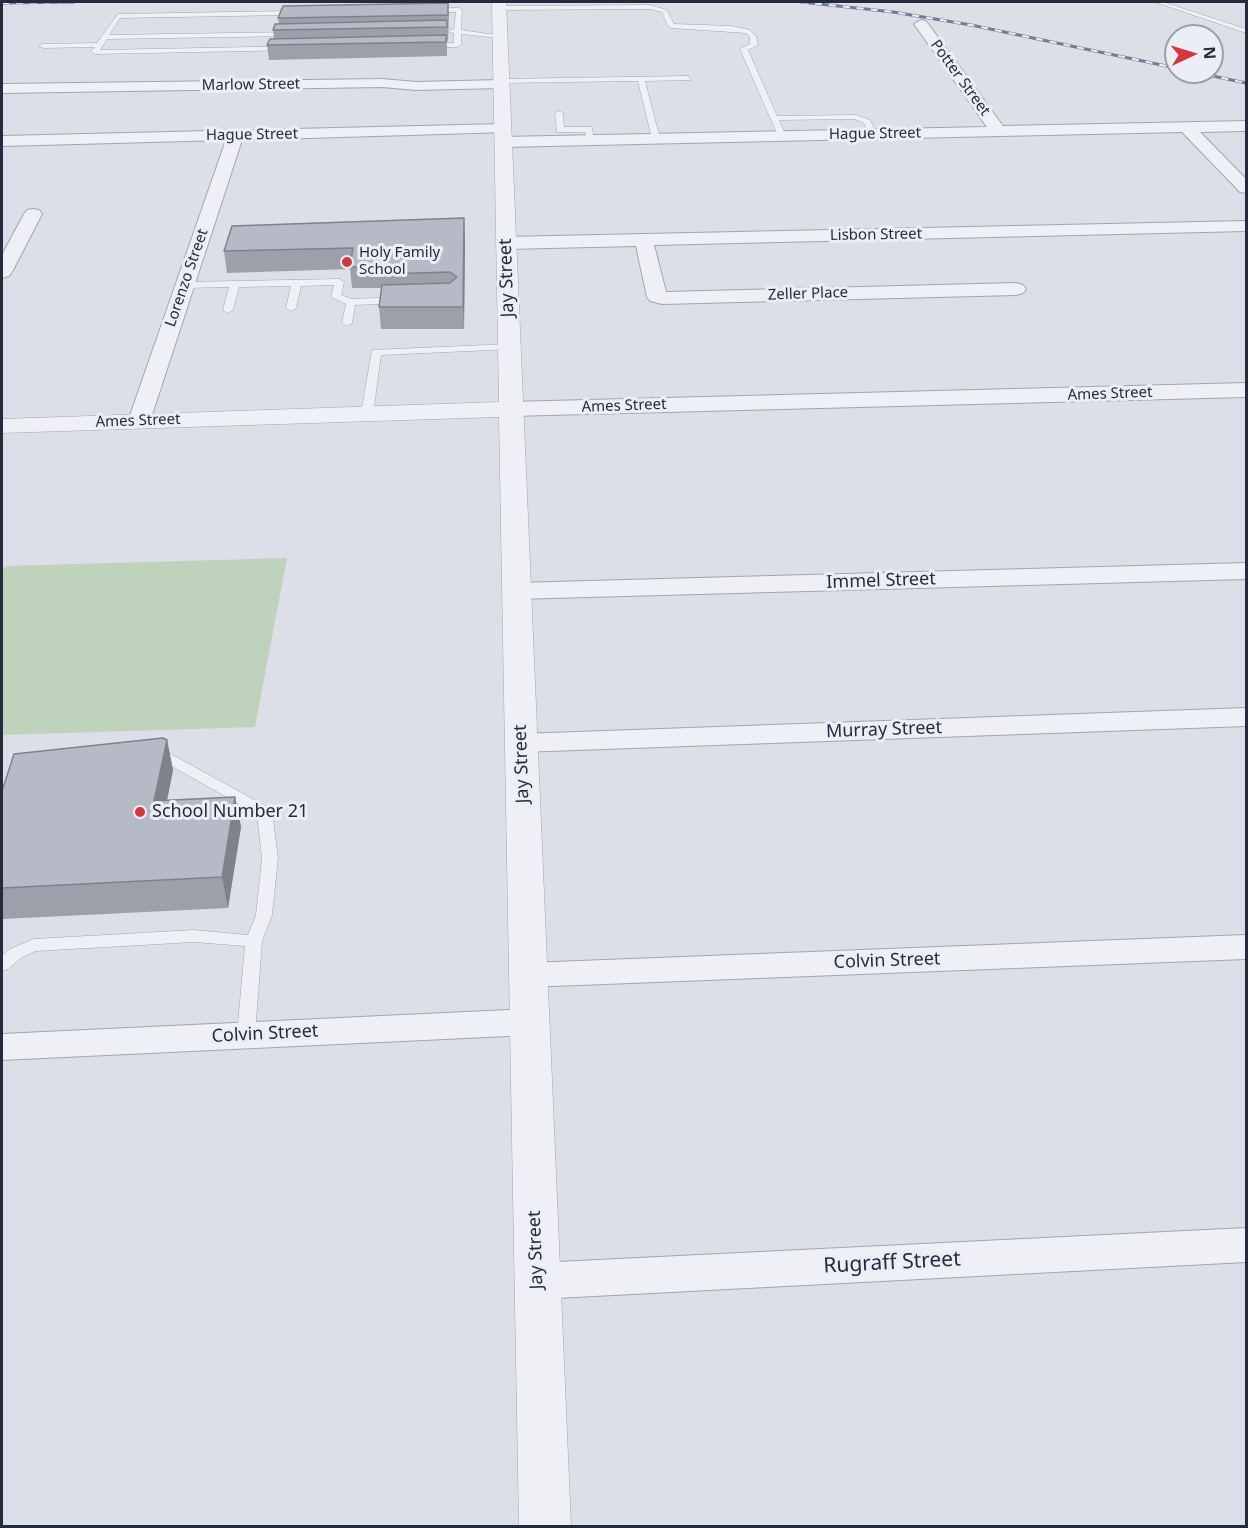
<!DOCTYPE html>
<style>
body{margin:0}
#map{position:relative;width:1248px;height:1528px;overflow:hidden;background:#dcdfe7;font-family:"Noto Sans",sans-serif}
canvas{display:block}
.frame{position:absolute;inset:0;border:3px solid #252b3e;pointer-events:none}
.north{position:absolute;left:1164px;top:24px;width:60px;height:60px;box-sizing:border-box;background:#ebeef5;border:2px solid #9ca0ac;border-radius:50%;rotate:86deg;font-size:16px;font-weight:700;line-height:24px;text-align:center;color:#252b3e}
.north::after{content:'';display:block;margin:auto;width:21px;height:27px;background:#d6373d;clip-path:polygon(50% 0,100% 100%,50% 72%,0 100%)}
</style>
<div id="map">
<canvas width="1248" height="1528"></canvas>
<div class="frame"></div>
<div class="north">N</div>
</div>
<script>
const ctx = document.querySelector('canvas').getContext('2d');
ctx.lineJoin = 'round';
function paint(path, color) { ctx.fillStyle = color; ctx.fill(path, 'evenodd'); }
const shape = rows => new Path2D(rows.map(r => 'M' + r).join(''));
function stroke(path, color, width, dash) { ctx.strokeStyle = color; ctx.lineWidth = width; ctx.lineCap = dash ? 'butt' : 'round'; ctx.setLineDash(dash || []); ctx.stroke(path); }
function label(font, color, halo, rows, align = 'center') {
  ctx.font = font + ' "Noto Sans",sans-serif'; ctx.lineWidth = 6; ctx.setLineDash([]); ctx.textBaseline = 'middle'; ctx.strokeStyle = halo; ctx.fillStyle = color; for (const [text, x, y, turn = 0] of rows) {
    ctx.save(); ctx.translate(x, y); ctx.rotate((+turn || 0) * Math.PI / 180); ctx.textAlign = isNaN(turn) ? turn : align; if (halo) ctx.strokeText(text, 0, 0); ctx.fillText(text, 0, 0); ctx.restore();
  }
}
const green = shape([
 [287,558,255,727,2,735,2,569,8,566]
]);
const service = shape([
 [1155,2,1163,2,1246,29,1246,33,1155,2],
 [650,5,667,10,674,24,732,26,750,30,756,36,758,45,748,50,777,116,856,115,870,120,877,134,870,136,864,123,855,119,779,120,786,136,779,138,740,49,750,44,750,37,746,33,671,28,668,26,662,12,650,9,499,10,496,8,499,6,650,5],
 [459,8,462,10,461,30,503,36,500,38,461,34,461,45,457,47,95,54,91,52,95,47,43,48,39,46,43,44,97,43,118,14,459,8],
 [456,12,454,29,447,31,454,33,454,43,100,50,107,39,294,36,297,34,294,32,109,35,120,18,456,12],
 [688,76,691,80,645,81,660,139,656,141,652,139,638,81,501,83,497,81,501,79,688,76],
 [559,111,563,113,564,127,592,127,594,142,588,142,585,132,557,132,555,113,559,111],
 [339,279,344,282,341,295,352,299,400,297,405,300,400,303,355,305,352,323,347,326,342,323,346,304,331,297,334,285,301,286,296,308,291,311,286,308,291,286,239,287,233,310,228,313,223,310,229,287,185,288,180,285,185,282,339,279],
 [509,344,513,345,513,349,381,355,373,414,367,417,361,414,372,350,509,344],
 [169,753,269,808,272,812,278,858,272,915,262,941,255,1035,252,1040,246,1042,240,1040,237,1035,245,946,194,942,36,951,22,957,8,969,2,971,2,956,10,949,34,939,194,930,248,935,256,915,262,858,257,814,166,763,153,764,146,759,153,754,169,753]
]);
const minor = shape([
 [921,20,926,21,1003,126,1246,121,1246,131,1200,132,1246,179,1246,193,1240,192,1182,132,503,147,495,142,503,137,987,127,914,24,921,20],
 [382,79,416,82,501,80,508,84,501,88,416,90,382,87,2,93,2,84,382,79],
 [502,124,508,126,510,129,508,132,242,140,150,421,147,426,139,428,131,426,128,421,226,140,2,146,2,136,502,124],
 [33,209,39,210,42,214,12,272,9,276,2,278,2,255,24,214,27,210,33,209],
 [1246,221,1246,231,654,245,666,292,1016,283,1023,285,1026,289,1023,293,1016,295,662,304,650,301,647,297,636,246,506,249,499,247,497,243,499,239,506,237,1246,221],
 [1246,383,1246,397,511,416,503,414,500,409,503,404,511,402,1246,383],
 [1246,563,1246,579,516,599,507,597,503,591,507,585,516,583,1246,563],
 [1246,708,1246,726,521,752,511,749,506,743,511,737,521,734,1246,708],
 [1246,935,1246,959,528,987,516,984,511,975,516,966,528,963,1246,935],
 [529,1009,542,1013,547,1022,542,1031,529,1035,2,1060,2,1034,529,1009],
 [1246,1228,1246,1262,537,1299,522,1293,516,1281,522,1269,537,1263,1246,1228]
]);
const tertiary = shape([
 [492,2,506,2,571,1526,519,1526,499,417,2,433,2,419,499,402,492,2]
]);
const rail = shape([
 [801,2,893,12,971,25,1176,68],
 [2,3,74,2],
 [1194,72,1246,83]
]);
const wall = shape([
 [449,14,448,41,447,41,447,56,269,60,267,45,274,38,273,30,279,24,278,18],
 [465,239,464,329,381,329,379,307,381,288,352,288,350,269,227,273,224,251],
 [167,740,173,770,167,800,235,797,241,827,228,908,2,919,2,791]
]);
const shadedWall = shape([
 [464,218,465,239,464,329,463,307],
 [167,740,173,770,161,831,154,801],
 [235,797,241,827,228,908,222,877]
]);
const building = shape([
 [448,3,448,15,278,18,283,6,448,3],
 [445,20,447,21,447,27,273,30,275,24,445,20],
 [446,35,446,42,267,45,270,39,446,35],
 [464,218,463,307,379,307,382,285,450,283,457,277,450,272,383,274,384,266,350,267,353,248,224,251,232,226,464,218],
 [163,738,167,740,154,801,235,797,222,877,2,888,2,791,14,754,163,738]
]);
const markers = [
 [347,262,6,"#d6373d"],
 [140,812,6,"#d6373d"]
];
const farStreetnames = [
 ["Potter Street",960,78,54],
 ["Marlow Street",251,85,-1],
 ["Hague Street",875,134,-1],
 ["Hague Street",252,135,-1],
 ["Lisbon Street",876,235,-1],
 ["Lorenzo Street",187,278,-71],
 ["Zeller Place",808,294,-2],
 ["Ames Street",1110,394,-2],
 ["Ames Street",624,406,-2],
 ["Ames Street",138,421,-2]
];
const farPoinames = [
 ["Holy Family",359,253],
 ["School",359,270]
];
const streetNames = [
 ["Jay Street",507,278,-92],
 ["Immel Street",881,581,-2],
 ["Murray Street",884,730,-2],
 ["Jay Street",522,764,-92],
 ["Colvin Street",887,961,-2],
 ["Colvin Street",265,1034,-3],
 ["Jay Street",536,1250,-92]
];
const poiNames = [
 ["School Number 21",152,812]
];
const nearStreetnames = [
 ["Rugraff Street",892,1263,-3]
];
paint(green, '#bfd2bc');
stroke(service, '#a1a5b1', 1);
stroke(minor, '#a1a5b1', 2);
stroke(tertiary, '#a1a5b1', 1);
paint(service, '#eff0f5');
paint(minor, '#eff0f5');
paint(tertiary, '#eff0f5');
stroke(rail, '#747c92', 3);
stroke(rail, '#ebeef5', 2, [7]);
paint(wall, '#9da0ab');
paint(shadedWall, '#7f828b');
paint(building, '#b6bac7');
stroke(building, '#7f828b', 1.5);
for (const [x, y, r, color] of markers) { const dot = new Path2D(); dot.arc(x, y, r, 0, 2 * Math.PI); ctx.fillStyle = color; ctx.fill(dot); stroke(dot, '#ebeef5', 2); }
label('15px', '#252b3e', '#ebeef5', farStreetnames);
label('15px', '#252b3e', '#ebeef5', farPoinames, 'left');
label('18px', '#252b3e', '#ebeef5', streetNames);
label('18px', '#252b3e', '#ebeef5', poiNames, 'left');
label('21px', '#252b3e', '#ebeef5', nearStreetnames);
</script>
